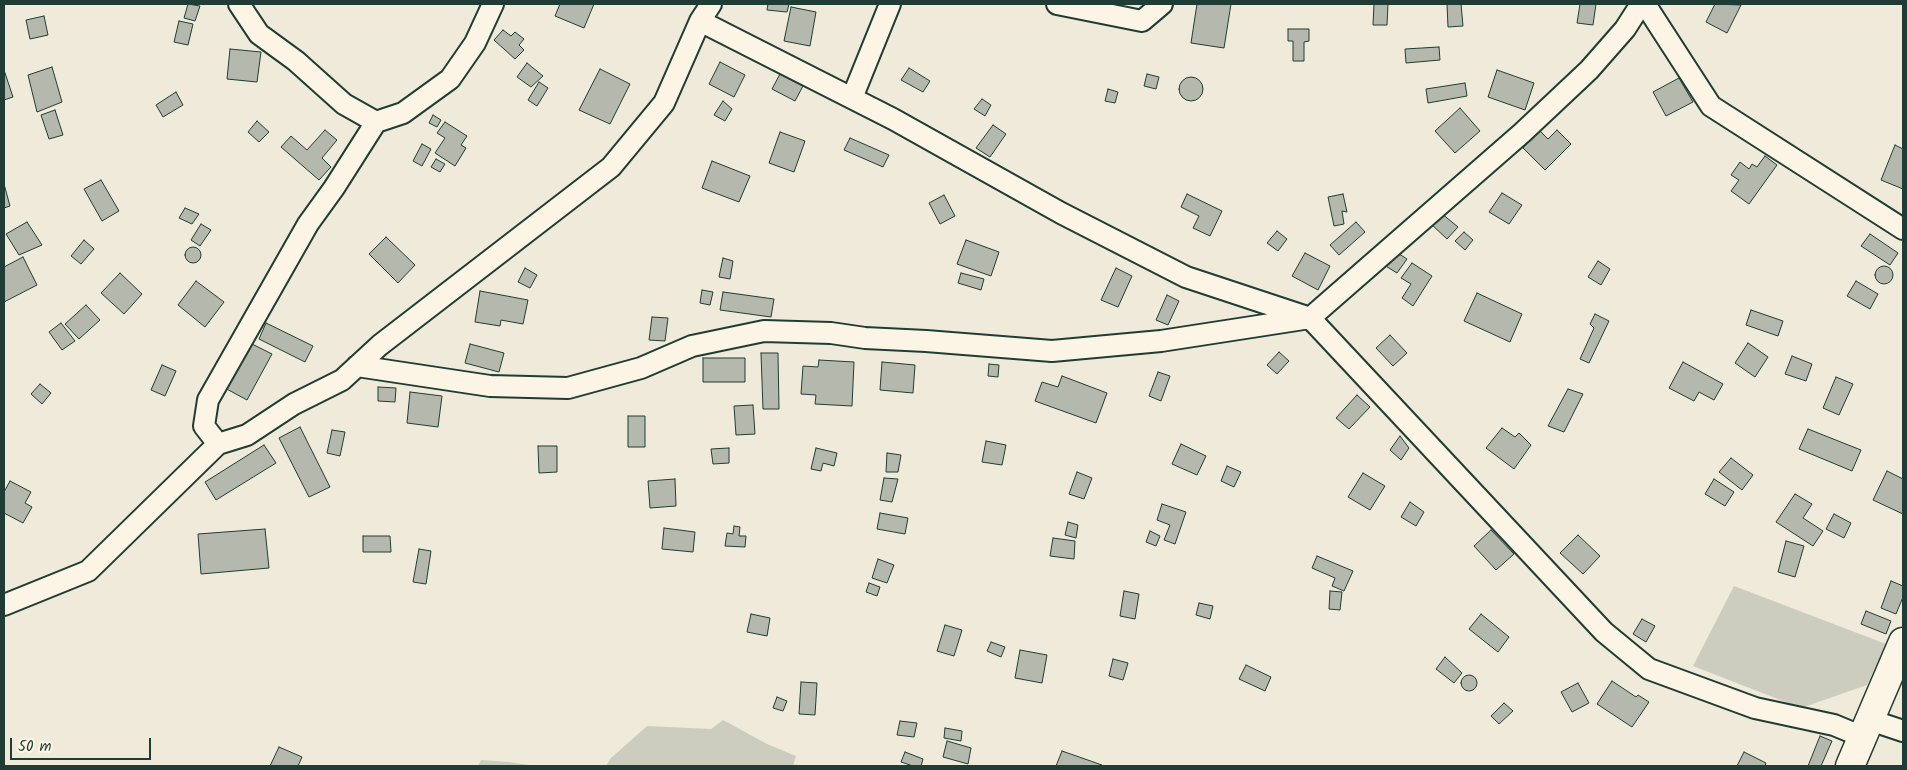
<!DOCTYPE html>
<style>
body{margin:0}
#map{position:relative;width:1907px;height:770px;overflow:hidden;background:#efeada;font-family:Kalam,sans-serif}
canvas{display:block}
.frame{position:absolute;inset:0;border:5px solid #1f3d34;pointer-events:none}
.scale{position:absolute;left:10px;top:738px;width:141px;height:22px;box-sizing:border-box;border:2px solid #1f3d34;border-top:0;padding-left:6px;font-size:15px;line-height:18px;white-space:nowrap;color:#1f3d34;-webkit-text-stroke:4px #fcf5e5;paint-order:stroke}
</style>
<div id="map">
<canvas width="1907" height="770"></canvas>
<div class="frame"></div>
<div class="scale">50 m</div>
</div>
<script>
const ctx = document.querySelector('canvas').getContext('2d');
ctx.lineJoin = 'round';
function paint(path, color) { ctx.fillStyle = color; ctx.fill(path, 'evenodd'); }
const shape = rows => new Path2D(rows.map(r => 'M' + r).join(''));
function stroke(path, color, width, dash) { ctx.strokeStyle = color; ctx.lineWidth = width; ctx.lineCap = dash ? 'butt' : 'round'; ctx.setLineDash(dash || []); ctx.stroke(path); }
const green = shape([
 [1734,586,1886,644,1867,685,1801,708,1693,666],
 [723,720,767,744,796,756,793,766,606,766,611,758,647,726,711,729],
 [481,760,509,762,535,766,478,766]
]);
const building = shape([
 [188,4,200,6,195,21,184,18,188,4],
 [560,4,594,4,584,28,555,16,560,4],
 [768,4,789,4,787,12,767,10,768,4],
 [1197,4,1231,4,1224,48,1191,43,1197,4],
 [1374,4,1388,4,1387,25,1373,25,1374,4],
 [1447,4,1461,4,1463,26,1448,27,1447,4],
 [1580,4,1596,4,1593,25,1577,23,1580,4],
 [1715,4,1741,5,1727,33,1706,22,1715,4],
 [791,7,816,12,810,46,784,41,791,7],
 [44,16,48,35,30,39,26,20,44,16],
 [179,21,193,24,188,45,174,42,179,21],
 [1288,29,1309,29,1309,41,1304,42,1304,61,1293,61,1293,41,1288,41,1288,29],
 [503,30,511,36,515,32,524,39,519,45,524,50,515,59,494,40,503,30],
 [1439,47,1440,60,1406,63,1405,49,1439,47],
 [230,49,261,52,257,82,227,79,230,49],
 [720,62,745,75,734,97,709,84,720,62],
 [527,63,543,76,531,87,517,77,527,63],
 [52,67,62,102,37,112,28,75,52,67],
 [909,68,930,81,923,92,901,80,909,68],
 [600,69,630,84,610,124,579,110,600,69],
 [4,70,13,97,4,100,4,70],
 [1497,70,1534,83,1525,110,1488,97,1497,70],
 [780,74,803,86,795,101,772,89,780,74],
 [1147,74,1159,77,1156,89,1144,86,1147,74],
 '1179 89a12 12 0 1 1 24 0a12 12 0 1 1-24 0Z',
 [1679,78,1693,102,1666,116,1653,92,1679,78],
 [539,82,548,88,537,106,528,100,539,82],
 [1465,83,1467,96,1428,103,1426,89,1465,83],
 [1108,89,1118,92,1115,103,1105,101,1108,89],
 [176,92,183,105,163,117,156,105,176,92],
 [982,99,991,105,985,116,974,109,982,99],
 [723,101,732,109,725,121,714,115,723,101],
 [1460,108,1480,131,1455,153,1435,131,1460,108],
 [55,110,63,135,49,139,41,115,55,110],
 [433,115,441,120,437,127,429,123,433,115],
 [257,121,269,132,259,142,248,132,257,121],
 [445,122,467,136,461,145,466,148,455,166,435,153,445,138,437,133,445,122],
 [993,125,1006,134,990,157,976,148,993,125],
 [325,130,337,140,322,158,331,167,319,180,281,147,291,136,307,150,325,130],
 [1557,130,1571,144,1545,170,1523,148,1540,131,1548,139,1557,130],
 [780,132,805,141,794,172,769,163,780,132],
 [850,138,889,155,883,167,844,150,850,138],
 [422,144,431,149,422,166,413,161,422,144],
 [1895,145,1903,149,1903,189,1881,180,1895,145],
 [1765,156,1777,165,1749,204,1731,191,1739,180,1731,175,1740,162,1749,169,1752,164,1757,167,1765,156],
 [436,159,445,164,440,172,431,167,436,159],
 [712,161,750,176,739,202,702,188,712,161],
 [101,180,119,211,102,221,84,189,101,180],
 [4,184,10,206,4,208,4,184],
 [1502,193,1522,205,1509,224,1489,212,1502,193],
 [1187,194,1222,211,1210,236,1193,228,1199,216,1181,207,1187,194],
 [1343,194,1347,212,1342,211,1344,224,1334,226,1328,197,1343,194],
 [944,195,955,216,940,224,929,203,944,195],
 [185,208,199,214,192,224,179,218,185,208],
 [1441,213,1458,227,1447,239,1431,224,1441,213],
 [27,222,42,245,19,255,6,234,27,222],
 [1356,222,1365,232,1339,255,1330,245,1356,222],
 [201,224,211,230,200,246,191,240,201,224],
 [1277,231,1287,239,1278,251,1267,243,1277,231],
 [1464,232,1473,240,1465,250,1455,241,1464,232],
 [1870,234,1898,253,1890,265,1861,246,1870,234],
 [386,237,415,265,398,283,369,254,386,237],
 [84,240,94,249,81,264,71,256,84,240],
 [966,240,999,252,991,276,957,264,966,240],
 '185 255a8 8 0 1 1 16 0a8 8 0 1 1-16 0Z',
 [1393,250,1407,259,1397,273,1384,265,1393,250],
 [1305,253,1330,266,1318,290,1292,276,1305,253],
 [23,257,37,285,4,302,4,267,23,257],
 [723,258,733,261,730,279,719,277,723,258],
 [1598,261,1610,269,1601,285,1588,277,1598,261],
 [1412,263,1432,276,1413,306,1402,298,1411,284,1401,278,1412,263],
 '1875 275a9 9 0 1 1 18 0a9 9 0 1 1-18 0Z',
 [525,268,537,275,530,288,518,282,525,268],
 [1116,268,1132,276,1118,307,1101,300,1116,268],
 [120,273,142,294,124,314,101,293,120,273],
 [961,273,984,279,981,290,958,283,961,273],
 [196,281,224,302,205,327,178,305,196,281],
 [1856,281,1878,294,1870,309,1847,296,1856,281],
 [702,290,713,292,710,305,700,303,702,290],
 [480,291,528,300,523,324,501,320,500,326,475,322,480,291],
 [723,292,774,299,771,317,720,310,723,292],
 [1477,293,1522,314,1510,342,1464,321,1477,293],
 [1167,295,1179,301,1168,325,1156,320,1167,295],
 [86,305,100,320,79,339,65,324,86,305],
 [1751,310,1783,321,1778,336,1746,325,1751,310],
 [1595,314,1609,321,1589,363,1580,359,1594,328,1590,324,1595,314],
 [652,317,668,318,665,341,649,340,652,317],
 [61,323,75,341,62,350,49,332,61,323],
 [266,323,313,346,305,362,259,339,266,323],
 [1390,335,1407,353,1393,366,1376,348,1390,335],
 [248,342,272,354,247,400,223,387,248,342],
 [1748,343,1768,357,1755,377,1735,363,1748,343],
 [470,344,504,353,499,372,465,363,470,344],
 [1279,352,1289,361,1277,374,1267,365,1279,352],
 [761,353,778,353,779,409,763,409,761,353],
 [1792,356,1812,364,1806,381,1785,374,1792,356],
 [703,358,745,358,745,382,703,382,703,358],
 [819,360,854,362,852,406,815,404,816,395,801,394,803,366,818,367,819,360],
 [882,362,915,365,913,393,880,390,882,362],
 [1683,362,1723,384,1714,400,1699,392,1694,401,1669,388,1683,362],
 [989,364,999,365,998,377,988,376,989,364],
 [162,365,176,371,165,396,151,390,162,365],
 [1158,372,1170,376,1161,401,1149,396,1158,372],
 [1062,376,1107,393,1096,423,1035,401,1042,382,1058,387,1062,376],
 [1836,377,1853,384,1839,415,1823,408,1836,377],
 [40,384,51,393,42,404,31,394,40,384],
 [378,387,396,388,395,402,378,401,378,387],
 [1568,389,1583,394,1564,432,1548,426,1568,389],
 [410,392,442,396,438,427,407,423,410,392],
 [1357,395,1370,407,1349,429,1336,418,1357,395],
 [753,405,755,434,736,435,734,406,753,405],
 [628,416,645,416,645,447,628,447,628,416],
 [300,427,330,487,309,497,279,438,300,427],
 [1502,428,1515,437,1519,433,1531,445,1514,469,1486,448,1502,428],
 [1808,429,1861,450,1852,471,1799,449,1808,429],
 [332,430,345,432,340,456,327,453,332,430],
 [1400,436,1409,448,1401,460,1390,450,1400,436],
 [986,441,1006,445,1002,465,982,462,986,441],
 [1181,444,1206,456,1197,475,1172,464,1181,444],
 [264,445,276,463,216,500,205,482,264,445],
 [538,446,557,446,557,472,539,473,538,446],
 [729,448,729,463,713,464,711,449,729,448],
 [816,448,837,453,834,466,823,463,821,471,811,469,816,448],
 [887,453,901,455,898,472,886,472,887,453],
 [1731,458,1753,475,1742,490,1719,472,1731,458],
 [1227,466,1241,472,1234,487,1221,481,1227,466],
 [1887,471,1903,479,1903,514,1873,500,1887,471],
 [1077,472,1092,478,1084,499,1069,494,1077,472],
 [1363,473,1385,486,1370,510,1348,497,1363,473],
 [884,478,898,479,892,502,880,500,884,478],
 [675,479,676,506,650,508,648,481,675,479],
 [1714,479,1734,492,1725,506,1705,494,1714,479],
 [10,481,31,492,25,503,32,507,23,523,4,513,4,492,10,481],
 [1795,494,1812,504,1803,518,1823,531,1813,546,1776,522,1795,494],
 [1410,502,1424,512,1416,526,1401,517,1410,502],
 [1162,504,1186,512,1175,544,1164,540,1170,525,1157,520,1162,504],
 [880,513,908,518,905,534,877,529,880,513],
 [1834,514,1851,523,1844,538,1826,529,1834,514],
 [1068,522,1078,525,1076,538,1065,535,1068,522],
 [734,526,740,527,739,536,746,536,745,547,725,546,727,533,733,534,734,526],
 [664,528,695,532,693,552,662,549,664,528],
 [265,529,269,568,201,574,198,534,265,529],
 [1491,530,1514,554,1496,570,1474,546,1491,530],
 [1150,531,1160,536,1156,546,1146,542,1150,531],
 [1578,535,1600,556,1583,574,1560,553,1578,535],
 [363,536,390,536,391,552,363,552,363,536],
 [1053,538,1075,541,1074,559,1050,556,1053,538],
 [1786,541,1804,546,1795,577,1778,572,1786,541],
 [419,549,431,551,426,584,413,582,419,549],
 [1317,556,1353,571,1344,591,1332,586,1335,578,1312,568,1317,556],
 [878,559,894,565,887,583,872,578,878,559],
 [1891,581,1903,586,1903,597,1896,614,1881,608,1891,581],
 [869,583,880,587,877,596,866,592,869,583],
 [1124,591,1139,594,1135,619,1120,616,1124,591],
 [1330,591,1342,592,1340,610,1329,609,1330,591],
 [1199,603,1213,606,1210,619,1196,615,1199,603],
 [1866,611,1891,621,1886,634,1861,624,1866,611],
 [751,614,770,618,767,636,747,632,751,614],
 [1481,614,1509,637,1498,652,1469,629,1481,614],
 [1642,619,1655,626,1646,642,1633,634,1642,619],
 [945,625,962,630,954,656,937,651,945,625],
 [991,642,1005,647,1001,657,987,651,991,642],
 [1020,650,1047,655,1042,683,1015,678,1020,650],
 [1445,657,1462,673,1454,683,1436,669,1445,657],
 [1113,659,1128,663,1123,680,1109,676,1113,659],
 [1246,665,1271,677,1265,691,1239,679,1246,665],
 '1461 683a8 8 0 1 1 16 0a8 8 0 1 1-16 0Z',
 [1612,681,1636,697,1638,695,1649,702,1632,727,1597,704,1612,681],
 [801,682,817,683,815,715,799,714,801,682],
 [1578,683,1589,703,1572,712,1561,692,1578,683],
 [777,697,787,701,783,711,773,708,777,697],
 [1504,703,1513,711,1499,724,1491,716,1504,703],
 [900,721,917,723,914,737,897,735,900,721],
 [945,728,962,731,961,741,944,738,945,728],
 [1820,736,1832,741,1821,766,1808,766,1820,736],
 [947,741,971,748,968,764,943,757,947,741],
 [279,747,302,757,298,766,270,766,279,747],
 [1062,751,1102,765,1102,766,1056,766,1062,751],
 [905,752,923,759,921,766,913,766,901,762,905,752],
 [1744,752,1766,763,1765,766,1737,766,1744,752]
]);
const street = shape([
 [239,4,259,34,296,61,344,104,376,122],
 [1057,4,1142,21,1162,4],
 [1645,4,1711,106,1903,229],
 [700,21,893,119,1061,213,1186,277,1310,318,1604,632,1649,669,1755,708,1834,725,1863,737],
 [852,98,890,4],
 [357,366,490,386,568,388,641,368,692,346,764,331,831,333,865,338,926,341,1052,351,1161,341,1310,318,1522,133,1589,70,1625,29,1641,4],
 [218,444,204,426,208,400,308,224,334,188,376,122,403,113,450,79,475,43,493,4],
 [4,605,88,571,218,444,247,435,294,404,342,380,380,345,611,167,664,103,700,21,711,4],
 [1870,720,1903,731]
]);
const secondary = shape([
 [1850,766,1903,642]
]);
paint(green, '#cccdbf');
paint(building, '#b5b9ad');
stroke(building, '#1f3d34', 1);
stroke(street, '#1f3d34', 24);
stroke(secondary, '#1f3d34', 31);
stroke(street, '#fcf5e5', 20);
stroke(secondary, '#fcf5e5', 28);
</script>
